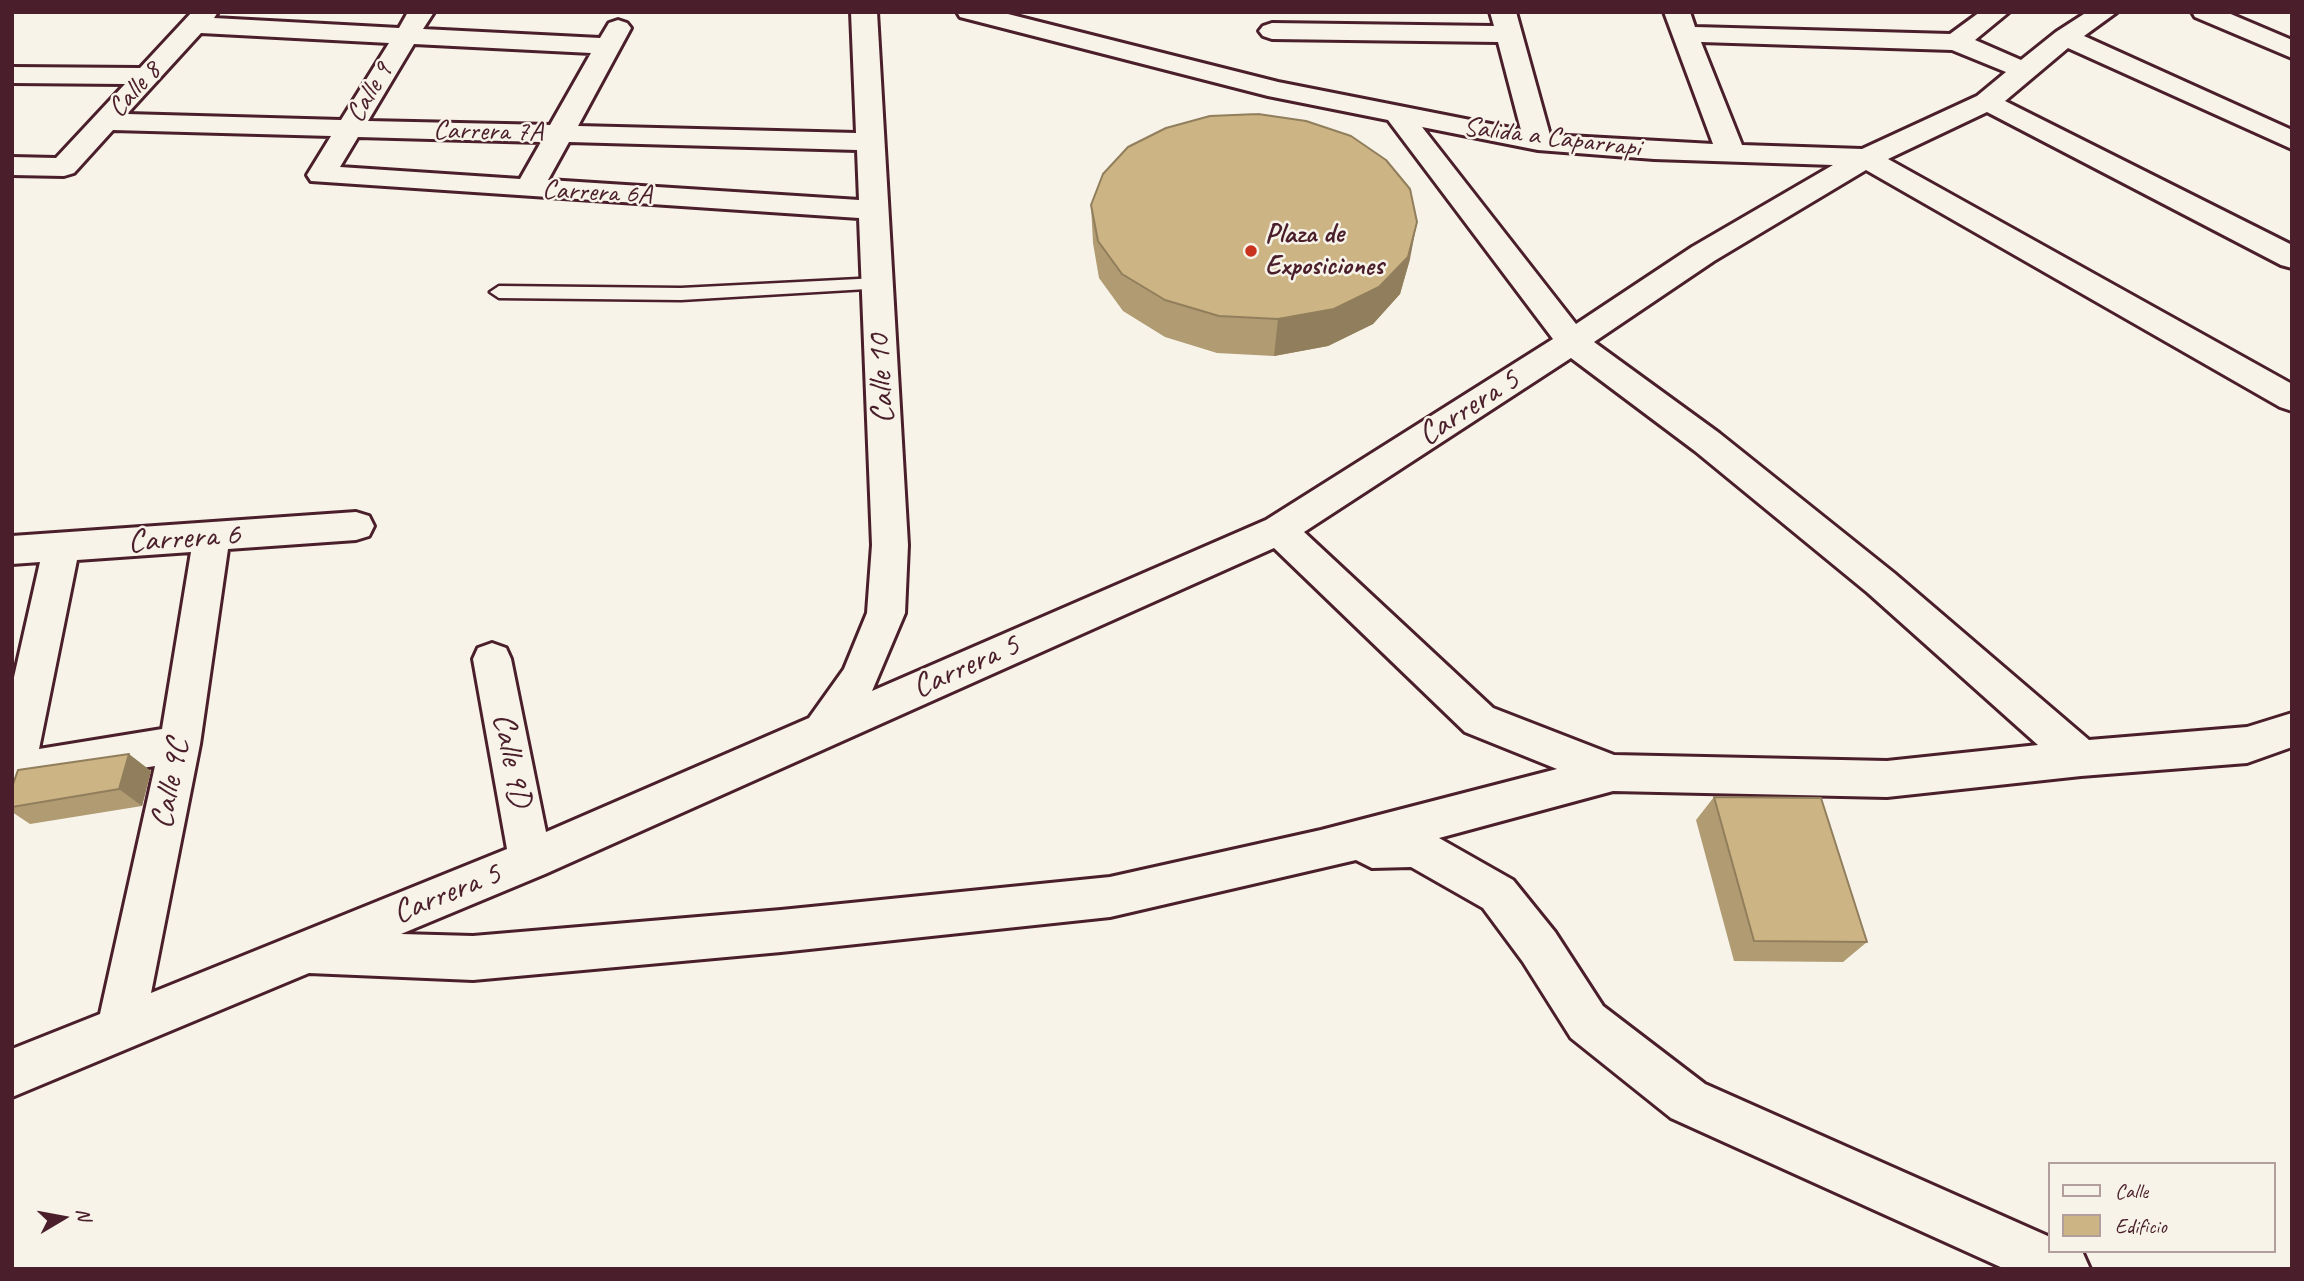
<!DOCTYPE html>
<style>
body{margin:0}
#map{position:relative;width:2304px;height:1281px;overflow:hidden;background:#f7f3e8;font-family:Caveat,sans-serif}
canvas{display:block}
.frame{position:absolute;inset:0;border:14px solid #4a1f2b;pointer-events:none}
.legend{position:absolute;left:2048px;top:1162px;width:228px;height:91px;box-sizing:border-box;background:#f7f3e8;border:2px solid #b29e9c;margin:0;padding:9px 12px;list-style:none;font-size:21px;color:#4a1f2b}
.legend li{display:flex;align-items:center;gap:14px;height:35px}
.legend b{width:35px;border:2px solid #b29e9c}
.north{position:absolute;left:28px;top:1183px;width:70px;height:70px;-webkit-text-stroke:5px #f7f3e8;paint-order:stroke;rotate:80deg;font-size:19px;font-weight:700;line-height:28px;text-align:center;color:#4a1f2b}
.north::after{content:'';display:block;margin:auto;width:24px;height:32px;background:#4a1f2b;clip-path:polygon(50% 0,100% 100%,50% 72%,0 100%)}
</style>
<div id="map">
<canvas width="2304" height="1281"></canvas>
<div class="frame"></div>
<ul class="legend">
<li><b style="height:9px;background:#f7f3e8"></b>Calle</li>
<li><b style="height:19px;background:#cdb484"></b>Edificio</li>
</ul>
<div class="north">N</div>
</div>
<script>
const ctx = document.querySelector('canvas').getContext('2d');
ctx.lineJoin = 'round';
const shape = rows => new Path2D(rows.map(r => 'M' + r).join(''));
function stroke(path, color, width, dash) { ctx.strokeStyle = color; ctx.lineWidth = width; ctx.lineCap = dash ? 'butt' : 'round'; ctx.setLineDash(dash || []); ctx.stroke(path); }
function paint(path, color) { ctx.fillStyle = color; ctx.fill(path, 'evenodd'); }
function label(font, color, halo, rows, align = 'center') {
  ctx.font = font + ' Caveat,sans-serif'; ctx.lineWidth = 5; ctx.setLineDash([]); ctx.textBaseline = 'middle'; ctx.strokeStyle = halo; ctx.fillStyle = color; for (const [text, x, y, turn = 0] of rows) {
    ctx.save(); ctx.translate(x, y); ctx.rotate((+turn || 0) * Math.PI / 180); ctx.textAlign = isNaN(turn) ? turn : align; if (halo) ctx.strokeText(text, 0, 0); ctx.fillText(text, 0, 0); ctx.restore();
  }
}
const service = shape([
 [878,278,884,280,886,284,884,288,681,300,499,298,490,292,499,286,681,288,878,278]
]);
const minor = shape([
 [192,12,218,12,214,18,399,28,408,12,434,12,423,29,600,38,609,23,618,20,627,23,631,28,578,126,856,133,851,12,877,12,908,545,905,613,872,691,1266,520,1553,339,1388,120,1268,96,960,17,957,12,1000,12,1278,82,1521,130,1498,42,1272,39,1263,36,1259,31,1263,26,1272,23,1494,26,1490,12,1516,12,1550,135,1713,144,1664,12,1690,12,1695,27,1950,34,1980,12,2009,12,1975,40,2021,60,2056,32,2087,12,2117,12,2084,36,2292,130,2292,149,2068,48,2005,101,2292,245,2292,268,2281,265,1987,112,1888,159,2292,384,2292,411,2280,407,1866,170,1714,261,1594,342,1719,433,1894,573,2089,740,2247,727,2292,713,2292,747,2247,763,2081,776,1887,797,1613,791,1439,838,1513,880,1555,932,1603,1006,1705,1084,2050,1237,2050,1251,2082,1251,2090,1269,2005,1269,1671,1118,1571,1038,1523,962,1483,908,1411,867,1372,868,1356,860,1110,917,781,952,473,980,309,973,12,1097,12,1049,100,1014,155,766,12,789,12,686,40,562,12,564,12,536,356,512,369,516,374,526,369,536,356,540,228,549,200,744,151,993,507,849,473,659,478,648,492,643,506,648,511,659,546,832,809,718,844,669,867,613,872,545,859,218,311,181,307,175,331,136,113,130,74,173,64,176,12,175,12,157,56,158,125,84,12,83,12,67,140,68,192,12],
 [201,33,389,43,341,120,127,114,201,33],
 [1701,42,1952,50,2006,72,1977,96,1862,149,1742,145,1701,42],
 [414,44,591,53,550,125,368,121,414,44],
 [1422,127,1538,150,1654,159,1833,165,1692,247,1576,324,1422,127],
 [358,137,541,142,520,179,340,167,358,137],
 [569,142,857,150,859,200,548,180,569,142],
 [1571,358,1695,451,1868,593,2038,745,1887,761,1614,755,1493,708,1304,532,1571,358],
 [1274,548,1465,732,1557,769,1321,830,1110,877,781,910,473,936,401,934,545,874,1274,548],
 [191,552,162,729,39,749,77,560,191,552],
 [2192,12,2226,12,2292,40,2292,58,2195,17,2192,12]
]);
const wall = shape([
 [1091,205,1410,259,1400,294,1373,324,1328,346,1274,356,1217,353,1165,337,1123,311,1099,278,1093,243],
 [151,771,142,806,30,824,12,812,12,787],
 [1714,797,1867,942,1843,962,1734,961,1696,820]
]);
const shadedWall = shape([
 [1417,222,1410,259,1400,294,1373,324,1328,346,1274,356,1278,319],
 [129,754,151,771,142,806,119,789]
]);
const building = shape([
 [1258,114,1306,121,1351,136,1386,160,1410,189,1417,222,1408,257,1379,287,1334,309,1278,319,1219,316,1165,300,1122,274,1098,241,1091,205,1103,174,1128,147,1166,128,1210,116,1258,114],
 [129,754,119,789,12,807,12,787,18,770,129,754],
 [1714,797,1821,798,1867,942,1754,941,1714,797]
]);
const markers = [
 [1251,251,7,"#c8321e"]
];
const farStreetnames = [
 ["Calle 8",135,90,-48],
 ["Calle 9",370,93,-59],
 ["Carrera 7A",488,132,1],
 ["Salida a Caparrapi",1552,138,7],
 ["Carrera 6A",597,193,3]
];
const farPoinames = [
 ["Plaza de",1265,235],
 ["Exposiciones",1265,267]
];
const streetNames = [
 ["Calle 10",882,379,-93],
 ["Carrera 5",1469,408,-33],
 ["Carrera 6",184,539,-4],
 ["Carrera 5",966,667,-24],
 ["Calle 9D",511,760,79],
 ["Calle 9C",171,784,-79],
 ["Carrera 5",447,894,-22]
];
stroke(service, '#4a1f2b', 5);
stroke(minor, '#4a1f2b', 6);
paint(service, '#f7f3e8');
paint(minor, '#f7f3e8');
paint(wall, '#b09b72');
paint(shadedWall, '#907e5c');
paint(building, '#cdb484');
stroke(building, '#907e5c', 2);
for (const [x, y, r, color] of markers) { const dot = new Path2D(); dot.arc(x, y, r, 0, 2 * Math.PI); ctx.fillStyle = color; ctx.fill(dot); stroke(dot, '#f7f3e8', 2.5); }
label('28px', '#4a1f2b', '#f7f3e8', farStreetnames);
label('bold 28px', '#4a1f2b', '#f7f3e8', farPoinames, 'left');
label('33px', '#4a1f2b', '#f7f3e8', streetNames);
</script>
